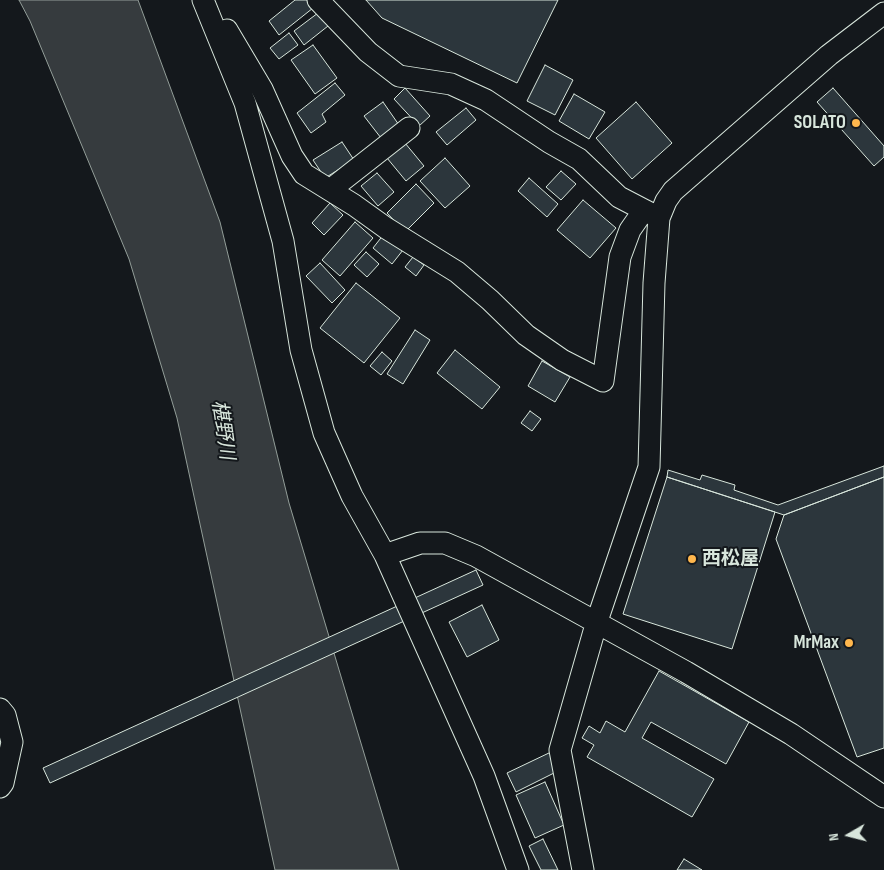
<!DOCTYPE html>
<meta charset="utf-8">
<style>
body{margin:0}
#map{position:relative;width:884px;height:870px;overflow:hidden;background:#14181c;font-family:"Sofia Sans Condensed",sans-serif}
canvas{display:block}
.north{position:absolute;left:824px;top:810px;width:50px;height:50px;-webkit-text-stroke:4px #14181c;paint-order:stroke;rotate:262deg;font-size:14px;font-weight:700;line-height:20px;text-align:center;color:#d8e6dc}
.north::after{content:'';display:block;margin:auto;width:18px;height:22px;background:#d8e6dc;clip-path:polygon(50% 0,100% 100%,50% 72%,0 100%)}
</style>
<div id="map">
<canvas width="884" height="870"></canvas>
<div class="north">N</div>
</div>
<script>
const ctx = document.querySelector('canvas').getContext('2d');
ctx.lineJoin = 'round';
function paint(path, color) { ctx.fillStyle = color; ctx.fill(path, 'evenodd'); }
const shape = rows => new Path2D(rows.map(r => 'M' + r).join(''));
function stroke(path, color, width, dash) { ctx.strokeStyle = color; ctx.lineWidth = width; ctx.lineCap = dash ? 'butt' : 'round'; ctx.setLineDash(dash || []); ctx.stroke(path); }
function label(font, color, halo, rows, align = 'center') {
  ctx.font = font + ' "Sofia Sans Condensed","Noto Sans JP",sans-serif'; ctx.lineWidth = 4; ctx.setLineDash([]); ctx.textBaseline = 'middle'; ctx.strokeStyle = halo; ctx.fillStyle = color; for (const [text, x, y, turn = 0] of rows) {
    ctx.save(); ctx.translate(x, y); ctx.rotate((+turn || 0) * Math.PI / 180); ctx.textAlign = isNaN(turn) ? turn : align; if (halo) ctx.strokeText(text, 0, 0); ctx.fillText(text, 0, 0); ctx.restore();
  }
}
const water = shape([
 [19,0,138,0,220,222,289,503,399,870,275,870,177,418,129,259,30,21,19,0]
]);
const building = shape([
 [295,0,307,0,313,8,279,35,269,21,295,0],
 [366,0,558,0,517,83,382,18,366,0],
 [318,13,328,26,304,45,294,31,318,13],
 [289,33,298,45,279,59,270,48,289,33],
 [313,45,337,78,315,94,291,60,313,45],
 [545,65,573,80,555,115,527,101,545,65],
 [335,83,345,95,322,114,326,122,311,133,297,113,335,83],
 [405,88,430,116,419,126,394,99,405,88],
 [833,88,884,146,884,157,874,166,817,102,833,88],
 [574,94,605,112,589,139,559,121,574,94],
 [383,102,399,125,381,138,364,116,383,102],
 [636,102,672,143,632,179,596,138,636,102],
 [466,108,476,120,447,145,436,132,466,108],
 [342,142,354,160,325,178,313,160,342,142],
 [405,143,424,166,406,181,387,158,405,143],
 [445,158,470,186,445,208,420,181,445,158],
 [561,171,576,184,561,200,546,187,561,171],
 [377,173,394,192,378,206,361,186,377,173],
 [529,178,558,204,547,217,518,191,529,178],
 [416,184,434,203,405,232,387,213,416,184],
 [583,200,616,228,590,258,557,230,583,200],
 [330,203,343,215,324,235,312,223,330,203],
 [355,222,373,238,340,276,322,260,355,222],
 [384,234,403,250,392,264,373,248,384,234],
 [366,252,379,264,367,277,354,265,366,252],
 [413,257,424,265,416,276,405,267,413,257],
 [320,263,345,290,332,303,306,276,320,263],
 [356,283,400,318,364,363,320,328,356,283],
 [415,330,430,340,403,384,387,374,415,330],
 [455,350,500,387,482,409,437,373,455,350],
 [382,352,392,361,381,375,370,366,382,352],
 [542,361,570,377,555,402,528,386,542,361],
 [530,411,541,419,532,431,521,423,530,411],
 [884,466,884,477,784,515,667,477,668,470,700,480,702,475,735,485,734,490,778,505,884,466],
 [667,477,775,512,732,649,623,614,667,477],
 [884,477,884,748,857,757,776,539,784,515,884,477],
 [476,570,483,585,50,783,43,768,476,570],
 [482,605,499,640,467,657,449,622,482,605],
 [659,671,749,722,726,764,651,722,642,738,714,779,692,817,587,757,594,745,582,738,589,726,600,733,606,721,625,732,659,671],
 [551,752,560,770,516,792,507,773,551,752],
 [545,782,564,825,535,838,516,795,545,782],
 [543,839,558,870,541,870,529,846,543,839],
 [684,859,702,870,677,870,684,859]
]);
const minor = shape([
 [203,0,245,103,283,241,301,350,324,433,352,496,385,555,484,776,518,870],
 [318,0,368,52,399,76,451,84,486,100,549,142,579,159,619,197,644,210],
 [227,30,262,89,292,156,304,174,354,205,386,228,457,272,490,300,526,335,562,360,603,381,620,257,630,230,644,210,659,218],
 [330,190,409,128],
 [385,555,420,543,445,543,476,556,686,672,791,734,884,797],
 [0,709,5,715,12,742,3,783,0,787],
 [583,870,560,750,597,621,649,467,654,283,659,218,666,201,673,191,829,55,884,13]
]);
const markers = [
 [856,123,5,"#ffb74d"],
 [692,559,5,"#ffb74d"],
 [849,643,5,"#ffb74d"]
];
const poiNames = [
 ["SOLATO",846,123],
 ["西松屋",702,559,"left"],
 ["MrMax",839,643]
];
const waterNames = [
 ["椹野川",222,430,82]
];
paint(water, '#363b3e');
stroke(water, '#939e99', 1);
paint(building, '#2c363c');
stroke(building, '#d8e6dc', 1);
stroke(minor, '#d8e6dc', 23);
stroke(minor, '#14181c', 21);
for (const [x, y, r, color] of markers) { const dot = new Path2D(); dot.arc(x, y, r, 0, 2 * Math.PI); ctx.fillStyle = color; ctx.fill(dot); stroke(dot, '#14181c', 2); }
label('bold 19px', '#d8e6dc', '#14181c', poiNames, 'right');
label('italic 20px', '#d8e6dc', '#14181c', waterNames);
</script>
